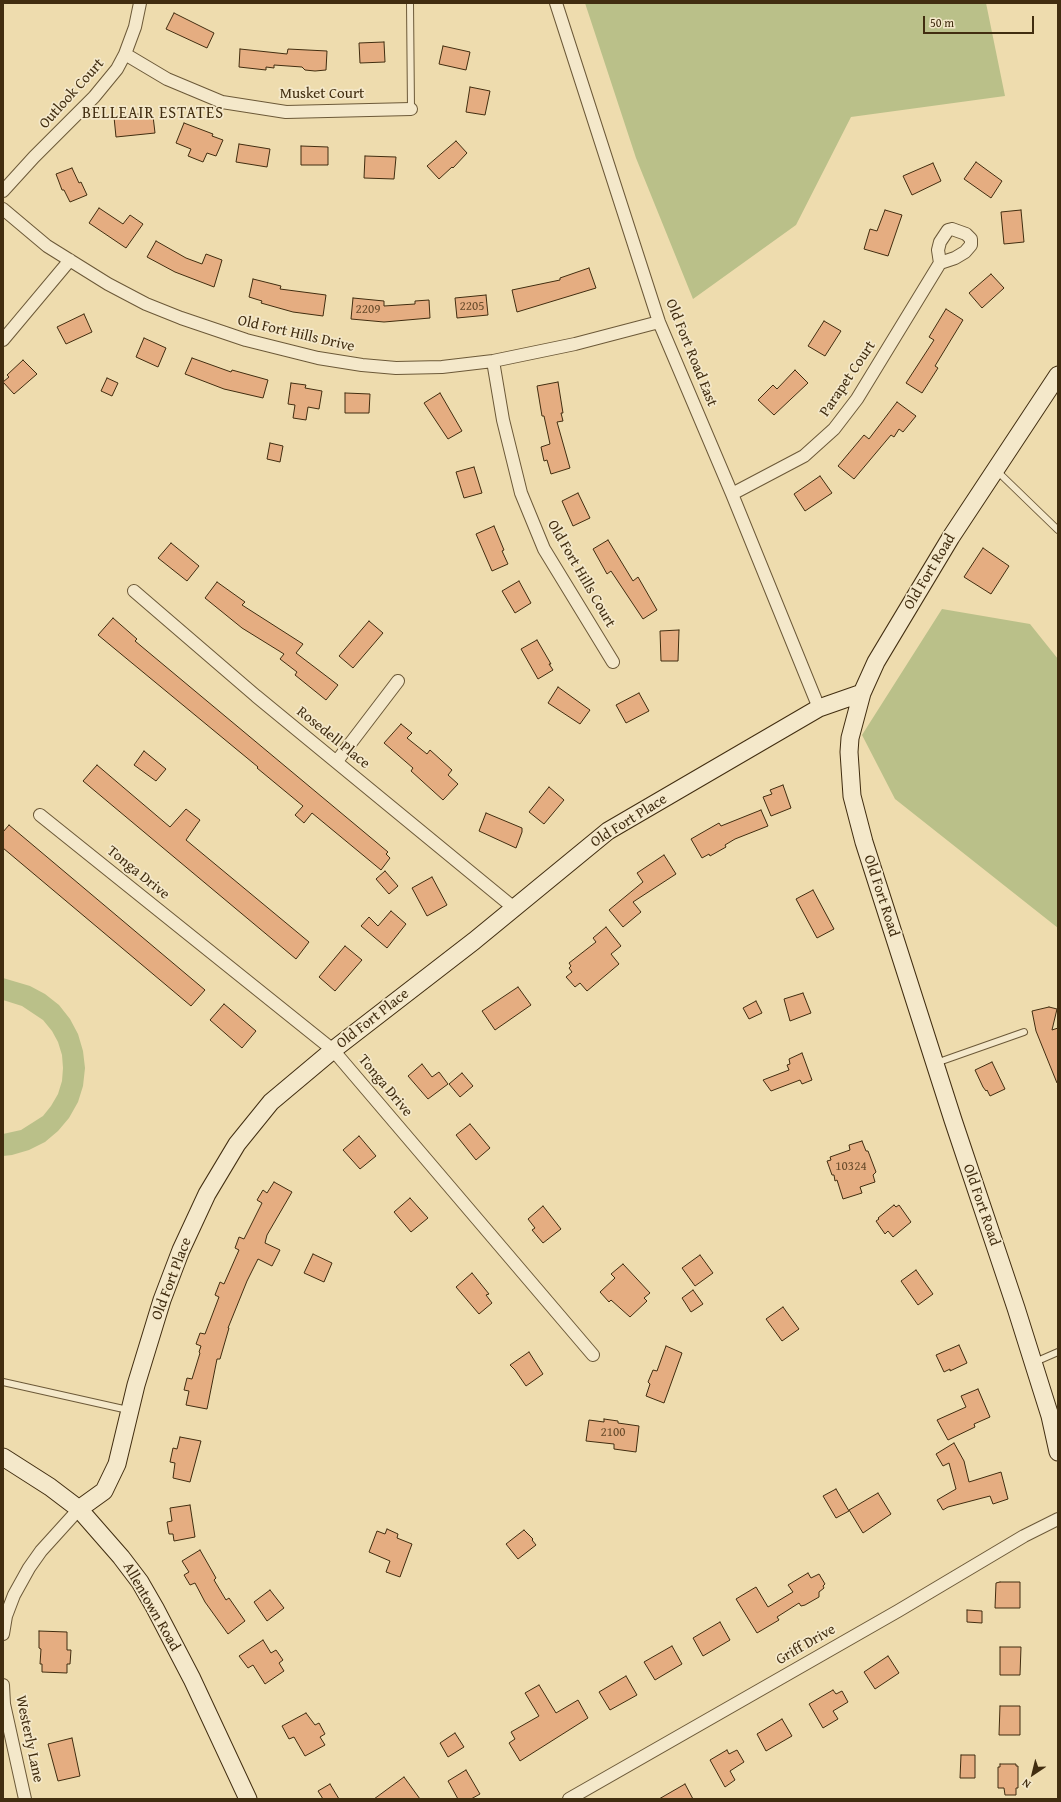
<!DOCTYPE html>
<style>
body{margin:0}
#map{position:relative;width:1061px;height:1802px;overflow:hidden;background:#eedcae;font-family:"Gentium Book Plus",serif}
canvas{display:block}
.frame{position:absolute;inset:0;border:4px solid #412d10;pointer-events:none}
.north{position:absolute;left:1013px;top:1754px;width:40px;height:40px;-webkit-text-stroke:3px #f4e8ca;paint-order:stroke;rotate:215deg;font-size:11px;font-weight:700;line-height:16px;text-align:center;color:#412d10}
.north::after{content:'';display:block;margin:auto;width:14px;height:18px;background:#412d10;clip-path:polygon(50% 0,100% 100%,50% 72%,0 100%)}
.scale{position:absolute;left:923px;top:16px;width:111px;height:18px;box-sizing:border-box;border:2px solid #412d10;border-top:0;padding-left:5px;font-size:12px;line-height:14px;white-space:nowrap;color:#412d10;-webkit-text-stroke:3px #f4e8ca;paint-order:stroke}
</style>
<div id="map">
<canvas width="1061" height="1802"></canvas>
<div class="frame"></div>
<div class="north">N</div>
<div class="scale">50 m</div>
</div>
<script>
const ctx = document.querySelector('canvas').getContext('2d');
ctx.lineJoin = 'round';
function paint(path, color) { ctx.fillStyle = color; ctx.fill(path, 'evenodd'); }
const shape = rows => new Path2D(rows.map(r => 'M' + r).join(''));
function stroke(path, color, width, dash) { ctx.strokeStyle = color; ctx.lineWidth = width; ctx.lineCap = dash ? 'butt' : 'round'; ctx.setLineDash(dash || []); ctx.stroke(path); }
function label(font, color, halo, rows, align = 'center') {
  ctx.font = font + ' "Gentium Book Plus",serif'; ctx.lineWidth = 3.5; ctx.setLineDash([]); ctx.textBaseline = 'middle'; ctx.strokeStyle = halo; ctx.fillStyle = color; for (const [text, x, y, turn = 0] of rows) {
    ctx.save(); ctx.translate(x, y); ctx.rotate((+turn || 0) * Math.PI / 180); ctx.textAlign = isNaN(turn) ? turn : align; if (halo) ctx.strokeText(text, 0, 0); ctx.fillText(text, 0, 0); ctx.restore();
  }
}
const green = shape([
 [585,3,986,3,1005,96,851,117,796,225,693,299,636,158],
 [942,609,1030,624,1058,659,1058,928,895,799,862,735],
 [3,978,30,986,45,994,59,1005,70,1019,78,1034,83,1051,85,1068,83,1086,78,1102,69,1118,58,1131,45,1142,29,1150,12,1155,3,1156,3,1134,21,1130,43,1116,51,1106,58,1094,62,1081,63,1068,62,1055,58,1042,52,1031,43,1020,22,1006,3,1000]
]);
const building = shape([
 [174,13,214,33,207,48,166,29,174,13],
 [384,42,385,62,360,63,359,43,384,42],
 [443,46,470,52,466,70,439,64,443,46],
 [240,49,287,54,288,49,327,51,326,70,315,71,305,70,302,67,274,65,274,68,266,67,266,70,239,67,240,49],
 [470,87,490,91,485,115,466,112,470,87],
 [139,114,139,117,153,116,155,133,116,137,114,117,139,114],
 [184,123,213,134,212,136,223,140,216,156,207,153,203,162,188,156,191,149,176,143,184,123],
 [456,141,467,153,453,168,452,167,439,179,427,166,456,141],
 [239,144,270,149,267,167,236,162,239,144],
 [301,146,328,147,328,165,301,165,301,146],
 [365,156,396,157,394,179,364,178,365,156],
 [976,162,1002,181,991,198,964,179,976,162],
 [933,163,941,181,912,195,903,176,933,163],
 [72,168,79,183,81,182,87,195,70,202,64,190,62,190,56,174,72,168],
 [99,208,123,224,130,215,143,224,126,248,89,223,99,208],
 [885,210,902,215,888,256,864,249,870,229,877,231,885,210],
 [1021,210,1024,242,1004,244,1001,212,1021,210],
 [156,241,186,258,202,264,206,254,222,260,214,287,175,272,147,257,156,241],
 [589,268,596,288,517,312,512,290,560,280,560,278,589,268],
 [991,274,1004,288,982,308,969,293,991,274],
 [253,279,281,286,280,289,326,295,323,316,293,312,261,303,262,301,249,297,253,279],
 [486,295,488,315,457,318,455,298,486,295],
 [353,298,384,301,384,306,415,304,415,301,429,300,430,318,384,322,351,319,353,298],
 [946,309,963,320,935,366,938,368,922,393,906,383,934,340,929,337,946,309],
 [84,314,92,332,66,344,57,327,84,314],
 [824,321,841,331,825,356,808,346,824,321],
 [144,338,166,348,158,367,136,357,144,338],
 [192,358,231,372,232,370,268,380,263,398,224,389,185,374,192,358],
 [23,360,37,374,14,394,3,382,9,377,7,375,23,360],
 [795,370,808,383,774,415,758,400,773,385,777,389,795,370],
 [107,378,118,383,112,396,101,391,107,378],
 [558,382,563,413,561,413,563,421,557,422,570,468,551,474,547,460,544,461,541,447,550,444,544,416,542,416,537,386,558,382],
 [291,383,306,385,305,388,322,391,319,409,308,407,306,420,293,418,295,405,288,404,291,383],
 [345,393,370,394,369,413,345,413,345,393],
 [440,393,462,431,448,439,424,403,440,393],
 [897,402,916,416,903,432,899,429,894,437,891,435,854,479,838,466,864,435,869,439,897,402],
 [270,443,283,446,280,462,267,459,270,443],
 [474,467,482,493,464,498,456,472,474,467],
 [820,476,832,493,805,511,794,494,820,476],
 [578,493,590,518,573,526,562,501,578,493],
 [494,526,504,550,502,551,508,564,492,571,476,534,494,526],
 [608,540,633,581,638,577,657,610,643,619,611,571,607,574,593,549,608,540],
 [171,543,199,566,187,581,158,558,171,543],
 [983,548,1009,566,991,594,964,577,983,548],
 [519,581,531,603,515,613,502,591,519,581],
 [217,582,245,602,242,605,303,644,296,653,338,685,326,700,295,675,297,672,280,659,284,654,242,628,205,598,217,582],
 [113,618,137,639,135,641,388,852,386,854,390,858,381,870,312,813,304,823,295,815,303,806,257,768,258,767,98,635,113,618],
 [369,621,383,633,353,668,339,656,369,621],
 [679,630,678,661,661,661,660,631,679,630],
 [537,640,551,664,549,664,553,670,538,679,521,649,537,640],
 [558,687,590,710,580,724,548,703,558,687],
 [639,693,649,711,626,723,616,705,639,693],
 [401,724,412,733,407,738,427,754,430,750,452,770,448,775,458,784,443,800,411,771,413,768,384,743,401,724],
 [144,751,166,769,156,781,134,765,144,751],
 [97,765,170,827,186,809,200,820,186,840,309,942,296,959,83,781,97,765],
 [783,785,791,808,771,816,763,797,772,794,770,790,783,785],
 [549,787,564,800,544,824,529,812,549,787],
 [761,810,768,826,735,839,725,845,726,847,710,856,709,854,702,858,691,839,719,823,721,826,761,810],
 [486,813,522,828,522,832,516,848,479,831,486,813],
 [9,825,205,990,191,1006,3,848,3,832,9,825],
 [664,855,676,874,633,902,641,912,623,927,609,910,643,882,637,873,664,855],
 [385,871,398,886,389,894,376,879,385,871],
 [432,877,447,905,427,916,412,888,432,877],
 [813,890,834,929,817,938,796,899,813,890],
 [391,911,406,924,387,948,361,926,369,917,378,926,391,911],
 [606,927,621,946,611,954,619,964,587,991,580,983,575,987,566,977,572,972,569,968,571,966,569,963,596,942,593,938,606,927],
 [345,946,362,960,335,991,319,977,345,946],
 [518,987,531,1005,495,1030,482,1011,518,987],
 [803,993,811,1013,790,1021,784,999,803,993],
 [756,1001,762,1013,749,1019,743,1008,756,1001],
 [224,1004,256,1031,242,1048,210,1020,224,1004],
 [1049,1007,1057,1009,1052,1030,1058,1028,1058,1083,1057,1083,1036,1031,1032,1011,1049,1007],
 [802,1053,812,1080,802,1084,800,1080,771,1091,763,1080,789,1070,787,1065,790,1064,789,1059,802,1053],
 [992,1062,1005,1089,990,1096,987,1090,986,1091,983,1087,975,1070,992,1062],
 [422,1064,432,1077,439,1072,448,1084,428,1099,408,1076,422,1064],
 [462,1073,473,1086,460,1097,449,1084,462,1073],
 [470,1124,490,1148,476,1160,456,1135,470,1124],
 [359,1136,376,1156,360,1169,343,1150,359,1136],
 [862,1141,866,1151,868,1151,876,1172,873,1175,875,1182,860,1187,862,1193,843,1199,837,1180,835,1181,834,1175,832,1175,827,1161,831,1160,830,1157,850,1150,849,1145,862,1141],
 [274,1182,292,1192,267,1235,265,1243,280,1250,272,1266,258,1259,247,1281,228,1328,229,1328,220,1359,217,1359,207,1409,186,1405,189,1391,184,1390,187,1378,192,1379,200,1353,199,1352,201,1346,196,1344,200,1333,205,1334,219,1297,215,1295,220,1282,224,1284,239,1250,235,1248,239,1237,244,1239,262,1203,257,1200,263,1190,267,1193,274,1182],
 [410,1198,428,1218,411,1232,394,1212,410,1198],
 [894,1205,896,1207,899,1205,911,1222,893,1237,888,1231,885,1234,876,1221,879,1219,878,1218,894,1205],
 [543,1206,561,1229,543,1243,532,1230,535,1228,528,1219,543,1206],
 [313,1254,332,1263,324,1282,304,1273,313,1254],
 [700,1255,713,1273,695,1286,682,1268,700,1255],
 [623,1264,650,1293,644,1298,647,1301,630,1317,611,1300,609,1302,600,1292,615,1278,611,1274,623,1264],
 [916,1270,933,1294,918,1305,901,1281,916,1270],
 [472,1273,489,1294,486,1295,492,1303,479,1314,456,1287,472,1273],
 [693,1290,703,1304,691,1312,682,1298,693,1290],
 [783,1307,799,1329,782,1341,766,1319,783,1307],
 [959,1345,967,1363,950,1371,950,1369,944,1372,936,1355,959,1345],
 [666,1346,682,1353,664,1403,646,1396,650,1384,648,1382,653,1370,657,1371,666,1346],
 [529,1352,543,1374,526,1386,515,1370,510,1365,529,1352],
 [978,1389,990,1417,974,1424,975,1427,948,1440,937,1420,966,1407,961,1396,978,1389],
 [604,1419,618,1421,618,1423,639,1426,636,1452,614,1449,614,1444,586,1441,589,1420,604,1422,604,1419],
 [180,1437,201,1441,190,1482,173,1478,175,1463,170,1462,173,1448,177,1449,180,1437],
 [954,1443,964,1461,969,1482,1001,1472,1008,1499,993,1504,990,1496,948,1507,943,1510,937,1500,956,1489,949,1463,943,1466,936,1454,954,1443],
 [836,1489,849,1511,836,1518,823,1496,836,1489],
 [878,1493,891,1514,863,1533,849,1510,878,1493],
 [190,1505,195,1537,174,1541,173,1534,169,1534,167,1522,172,1521,170,1508,190,1505],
 [387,1529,398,1534,397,1538,412,1544,400,1577,386,1572,390,1561,369,1552,377,1531,385,1534,387,1529],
 [524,1530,533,1539,532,1540,536,1545,518,1559,506,1544,524,1530],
 [200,1550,216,1578,214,1580,226,1600,229,1598,245,1621,228,1634,205,1602,195,1583,190,1585,184,1575,189,1572,182,1561,200,1550],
 [808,1573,811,1578,819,1574,825,1584,823,1586,824,1588,819,1592,819,1597,805,1605,801,1606,799,1603,777,1617,779,1620,757,1633,736,1599,756,1587,768,1607,793,1592,788,1585,808,1573],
 [1000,1582,1020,1582,1020,1608,995,1608,996,1583,1000,1582],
 [270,1590,284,1608,267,1621,254,1602,270,1590],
 [967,1610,982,1611,982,1623,967,1622,967,1610],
 [720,1622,730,1640,703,1656,693,1638,720,1622],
 [39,1631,67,1632,67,1650,71,1650,70,1664,67,1664,67,1673,42,1672,42,1664,40,1664,41,1649,39,1648,39,1631],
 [263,1640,271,1653,276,1650,283,1660,279,1663,284,1671,265,1684,253,1665,248,1668,239,1656,263,1640],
 [672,1646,682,1664,655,1680,644,1662,672,1646],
 [1000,1647,1021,1647,1020,1675,1000,1675,1000,1647],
 [888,1656,899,1673,875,1689,864,1672,888,1656],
 [626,1676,637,1695,610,1710,599,1692,626,1676],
 [539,1685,556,1713,578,1700,588,1718,520,1761,509,1743,515,1739,511,1732,539,1716,525,1693,539,1685],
 [833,1690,836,1694,842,1691,848,1702,833,1711,838,1719,823,1728,809,1704,833,1690],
 [1000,1706,1020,1706,1020,1735,999,1735,1000,1706],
 [306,1713,315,1725,319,1723,325,1734,320,1737,325,1745,305,1756,294,1737,289,1739,282,1726,306,1713],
 [782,1719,792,1736,766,1751,757,1734,782,1719],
 [455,1733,464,1747,448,1757,440,1743,455,1733],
 [72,1738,80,1776,58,1781,48,1744,72,1738],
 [727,1750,729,1754,737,1750,744,1762,730,1771,735,1780,725,1787,710,1760,727,1750],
 [961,1755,975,1755,975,1778,960,1778,961,1755],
 [1000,1764,1016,1764,1016,1766,1018,1766,1018,1788,1016,1788,1016,1795,1005,1795,1004,1788,998,1788,998,1767,1000,1767,1000,1764],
 [466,1770,480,1794,471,1799,458,1799,448,1781,466,1770],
 [404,1777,420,1799,374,1799,404,1777],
 [330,1784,339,1799,323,1799,318,1791,330,1784],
 [685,1784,693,1799,659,1799,685,1784]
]);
const lane = shape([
 [410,3,411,109],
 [996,470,1058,530],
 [936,1063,1024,1032],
 [1035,1362,1058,1352],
 [3,1382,128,1410]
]);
const street = shape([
 [556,3,659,322,732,494,819,708],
 [125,54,167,79,222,102,286,112,411,109],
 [3,191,34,157,94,97,117,69,125,54,135,27,140,3],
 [3,209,47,246,108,284,146,304,181,318,246,340,318,358,362,365,396,368,442,367,493,361,575,344,659,322],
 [952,229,966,234,971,239,971,245,965,252,955,258,940,263,938,250,940,242,948,230,952,229],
 [3,340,70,260],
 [493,361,503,420,521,493,544,549,613,662],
 [732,494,804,456,834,429,857,399,940,263],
 [134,591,256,696,514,908],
 [337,761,398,681],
 [40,815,333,1050,593,1355],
 [3,1634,6,1616,14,1595,29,1568,41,1551,79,1509],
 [3,1685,4,1704,25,1799],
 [569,1799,898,1611,1024,1536,1058,1519]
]);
const secondary = shape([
 [1058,375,951,537,876,662,862,693,850,738,849,752,852,796,864,842,953,1120,1016,1308,1050,1416,1058,1452],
 [3,1457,50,1487,79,1509,121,1557,140,1582,155,1608,192,1679,248,1799],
 [79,1509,104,1491,117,1464,136,1385,162,1300,181,1250,207,1194,237,1144,271,1102,333,1050,474,941,608,831,819,708,862,693]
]);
const numberNames = [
 ["2205",472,307],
 ["2209",368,310],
 ["10324",851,1167],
 ["2100",613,1433]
];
const streetNames = [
 ["Outlook Court",72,94,-48],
 ["Musket Court",322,94],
 ["Old Fort Hills Drive",296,334,13],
 ["Old Fort Road East",691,353,68],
 ["Parapet Court",848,379,-56],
 ["Old Fort Road",930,572,-59],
 ["Old Fort Hills Court",581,574,60],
 ["Rosedell Place",333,738,39],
 ["Old Fort Place",629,821,-32],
 ["Tonga Drive",138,873,39],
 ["Old Fort Road",881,896,72],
 ["Old Fort Place",373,1019,-38],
 ["Tonga Drive",385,1086,50],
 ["Old Fort Road",981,1205,71],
 ["Old Fort Place",172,1279,-69],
 ["Allentown Road",151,1607,60],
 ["Griff Drive",806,1645,-30],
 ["Westerly Lane",29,1739,78]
];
const neighbourhoodNames = [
 ["BELLEAIR ESTATES",153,114]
];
paint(green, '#bac089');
paint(building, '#e5ad81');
stroke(building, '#412d10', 1);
stroke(lane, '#6c5938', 8);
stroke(street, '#6c5938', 14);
stroke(secondary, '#412d10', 19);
stroke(lane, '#f4e8ca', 6);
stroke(street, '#f4e8ca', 12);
stroke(secondary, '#f4e8ca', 17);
label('13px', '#6a4d2c', null, numberNames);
label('15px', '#412d10', '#f4e8ca', streetNames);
ctx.letterSpacing = '1px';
label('16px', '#412d10', '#f4e8ca', neighbourhoodNames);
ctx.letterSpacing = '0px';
</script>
